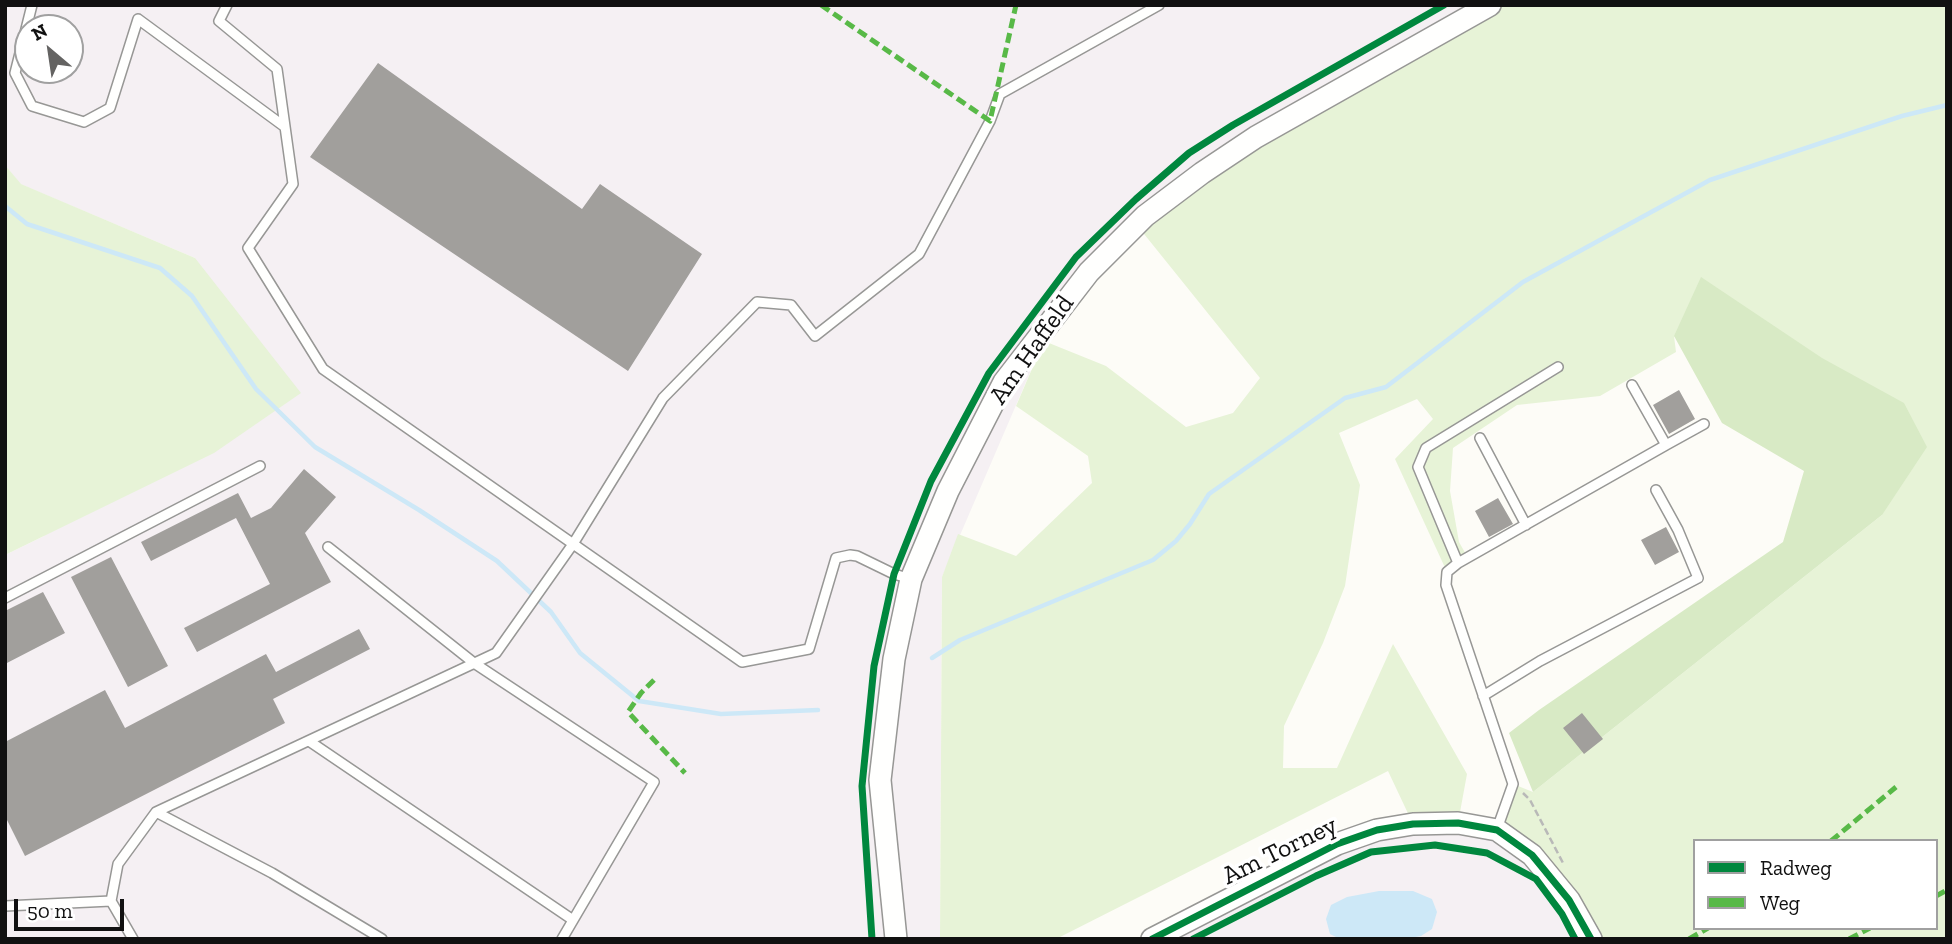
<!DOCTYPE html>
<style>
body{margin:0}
#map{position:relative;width:1952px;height:944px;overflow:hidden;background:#fdfcf7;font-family:"Zilla Slab",serif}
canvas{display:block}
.frame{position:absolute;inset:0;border:7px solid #111;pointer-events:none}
.legend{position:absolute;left:1693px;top:839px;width:245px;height:91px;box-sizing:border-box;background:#fff;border:2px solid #a0a0a0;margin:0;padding:9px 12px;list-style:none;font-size:21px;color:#111}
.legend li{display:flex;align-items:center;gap:14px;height:35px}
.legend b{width:35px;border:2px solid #a0a0a0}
.north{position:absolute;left:14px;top:14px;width:70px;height:70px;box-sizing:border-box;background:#fff;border:2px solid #a0a0a0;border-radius:50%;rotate:331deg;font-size:19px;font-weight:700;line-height:28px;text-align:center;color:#111}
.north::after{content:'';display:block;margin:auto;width:24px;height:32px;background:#646362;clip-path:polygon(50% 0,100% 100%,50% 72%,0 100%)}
.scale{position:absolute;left:14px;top:899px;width:110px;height:32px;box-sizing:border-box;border:4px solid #111;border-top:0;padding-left:9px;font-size:21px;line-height:24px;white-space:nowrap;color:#111;-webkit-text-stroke:5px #fff;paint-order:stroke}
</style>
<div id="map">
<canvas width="1952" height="944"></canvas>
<div class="frame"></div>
<ul class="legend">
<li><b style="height:9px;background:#00873e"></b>Radweg</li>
<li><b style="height:9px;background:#58b947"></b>Weg</li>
</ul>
<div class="north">N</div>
<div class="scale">50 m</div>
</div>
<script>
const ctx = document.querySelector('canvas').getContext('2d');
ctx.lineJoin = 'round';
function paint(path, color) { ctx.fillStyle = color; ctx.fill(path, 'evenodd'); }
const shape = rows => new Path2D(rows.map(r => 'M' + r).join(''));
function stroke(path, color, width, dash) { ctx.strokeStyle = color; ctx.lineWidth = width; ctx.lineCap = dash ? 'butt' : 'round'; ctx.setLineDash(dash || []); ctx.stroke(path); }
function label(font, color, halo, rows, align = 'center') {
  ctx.font = font + ' "Zilla Slab",serif'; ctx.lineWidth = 7; ctx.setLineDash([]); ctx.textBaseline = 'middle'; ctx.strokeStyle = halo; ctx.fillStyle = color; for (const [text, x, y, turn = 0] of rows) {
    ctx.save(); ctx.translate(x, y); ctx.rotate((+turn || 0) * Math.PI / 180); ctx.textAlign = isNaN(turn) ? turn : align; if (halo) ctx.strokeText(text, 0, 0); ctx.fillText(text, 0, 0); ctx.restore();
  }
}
const industrial = shape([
 [5,5,1490,5,1202,173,1057,310,942,577,940,939,5,939,5,555,44,536,195,258,20,184,5,165],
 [28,28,70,28,70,70,28,70],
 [1377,830,1497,830,1591,939,1152,939]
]);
const green = shape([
 [1490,5,1947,5,1947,939,1591,939,1497,830,1513,784,1533,792,1882,515,1674,336,1676,352,1600,396,1517,405,1453,448,1450,491,1459,542,1468,558,1447,572,1395,459,1433,419,1417,399,1339,433,1360,485,1345,586,1323,643,1284,726,1283,768,1337,768,1393,644,1467,774,1458,823,1413,824,1388,771,1056,939,940,938,942,577,958,534,1016,556,1092,483,1088,456,1016,406,1044,341,1106,366,1186,427,1233,413,1260,378,1136,224,1202,173],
 [1695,841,1936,841,1936,928,1695,928],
 [5,165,21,184,195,258,301,393,214,453,5,555]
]);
const forest = shape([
 [1701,277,1822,358,1904,403,1927,447,1882,515,1533,792,1509,733,1539,710,1783,542,1804,471,1722,423,1674,336]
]);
const water = shape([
 [1379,891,1413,891,1432,899,1437,912,1432,929,1421,936,1404,939,1340,939,1330,934,1326,919,1331,905,1347,897]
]);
const stream = shape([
 [5,206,27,224,160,268,192,296,256,389,315,447,419,510,497,561,551,612,580,653,639,701,721,714,818,710],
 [932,658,960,640,1153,560,1176,541,1190,524,1209,494,1345,398,1386,387,1523,282,1710,180,1902,116,1947,105]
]);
const building = shape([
 [378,63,582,209,600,184,702,254,628,371,310,157],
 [1679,390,1695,419,1669,434,1653,405],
 [304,469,336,497,305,533,331,582,197,652,184,628,270,584,236,518,151,561,141,542,238,493,251,518,271,508],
 [1498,498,1513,524,1489,537,1475,511],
 [1666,527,1679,552,1655,565,1641,540],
 [111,557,168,666,128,687,71,577],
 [43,592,65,633,5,664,5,611],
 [359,629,370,649,273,699,285,723,25,856,5,816,5,742,105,690,125,728,266,654,276,672],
 [1582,713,1603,739,1584,754,1563,728]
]);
const path = shape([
 [1523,793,1530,800,1563,863]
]);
const service = shape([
 [32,5,15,73,32,106,84,122,110,108,138,19,285,127],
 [227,5,219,21,277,69,293,184,248,248,323,369,742,662,809,649,836,558,850,555,857,556,894,574,911,579],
 [1632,385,1666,445,1704,424],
 [1480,438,1526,525],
 [328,547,474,663,654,782,562,939],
 [1458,563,1666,445],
 [5,598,260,466],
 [1483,696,1540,661,1698,578,1678,530,1656,490],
 [309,741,573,920],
 [156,812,272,873,382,939],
 [1497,829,1513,784,1446,585,1447,572,1458,563,1418,467,1426,448,1558,367],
 [5,906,111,901],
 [133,939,111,901,118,864,156,812,496,653,573,544,663,398,757,302,791,305,815,336,919,254,990,121,1000,94,1159,5]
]);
const tertiary = shape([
 [896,939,880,780,894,659,911,579,948,491,1004,382,1089,272,1145,216,1202,173,1256,137,1490,5],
 [1152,939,1337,844,1377,830,1413,824,1458,823,1497,830,1532,855,1569,900,1591,939]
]);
const quiet = shape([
 [821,5,990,121,1016,5],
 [654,680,641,693,628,712,685,773],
 [1831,841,1896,787],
 [1936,896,1947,890],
 [1689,939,1708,928],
 [1849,939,1870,928]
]);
const cycleway = shape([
 [872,939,862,786,874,666,894,574,931,481,989,373,1076,257,1136,199,1189,153,1233,125,1444,5],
 [1152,939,1337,844,1377,830,1413,824,1458,823,1497,830,1532,855,1569,900,1591,939],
 [1193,939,1316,876,1371,852,1435,845,1487,853,1536,879,1562,914,1575,939]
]);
const streetNames = [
 ["Am Haffeld",1032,350,-55],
 ["Am Torney",1280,851,-26]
];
paint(industrial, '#f5f0f3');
paint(green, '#e7f3d7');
paint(forest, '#d8eac5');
paint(water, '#cde8f7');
stroke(stream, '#cde8f7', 4.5);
paint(building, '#a19f9c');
stroke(service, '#979795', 12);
stroke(tertiary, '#979795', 24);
stroke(path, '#b9b9b8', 2.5, [7, 3.5]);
stroke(service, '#fffffe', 9);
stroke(tertiary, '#fffffe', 21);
stroke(quiet, '#58b947', 5, [10, 5]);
stroke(cycleway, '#00873e', 7);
label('26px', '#111', '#fff', streetNames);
</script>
